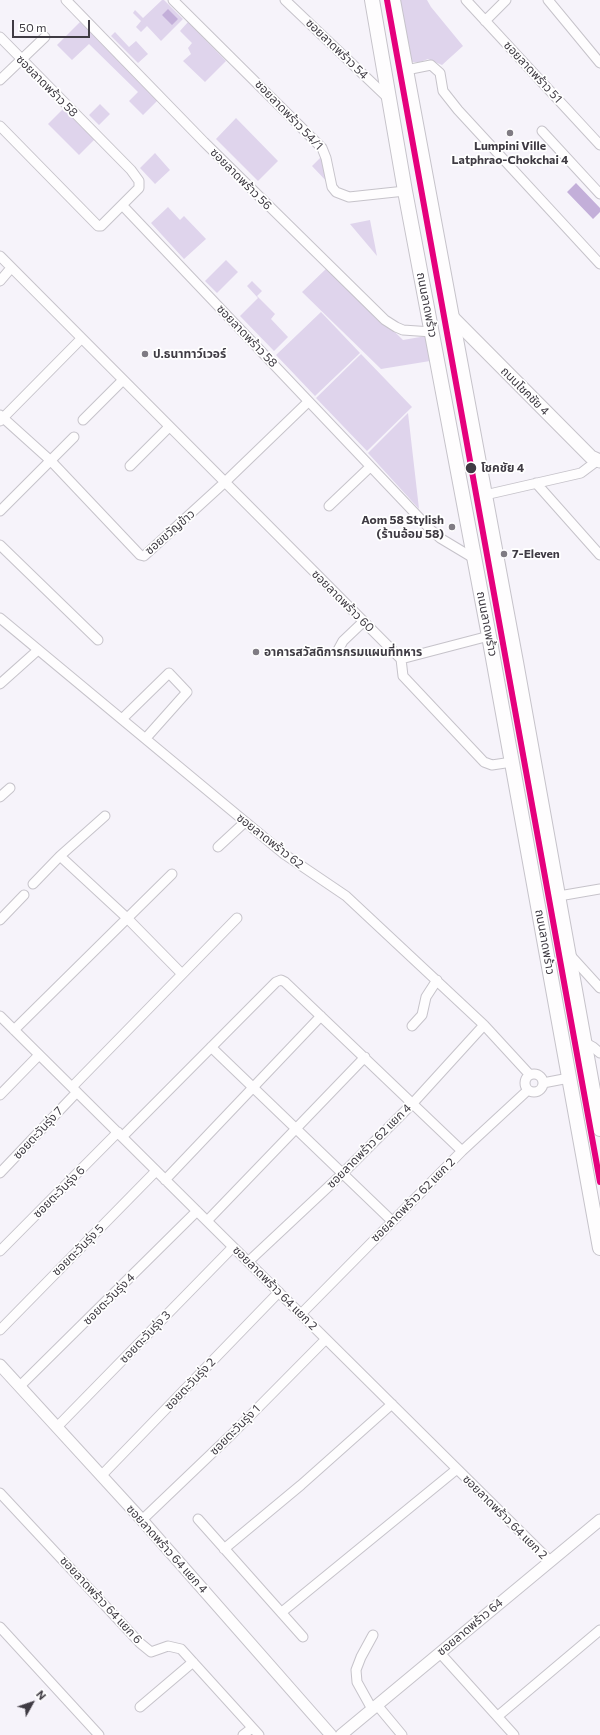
<!DOCTYPE html>
<meta charset="utf-8">
<style>
body{margin:0}
#map{position:relative;width:600px;height:1735px;overflow:hidden;background:#f6f3fa;font-family:Commissioner,sans-serif}
canvas{display:block}
.north{position:absolute;left:12px;top:1683px;width:40px;height:40px;-webkit-text-stroke:3px #fff;paint-order:stroke;rotate:50deg;font-size:11px;font-weight:700;line-height:16px;text-align:center;color:#3f3b43}
.north::after{content:'';display:block;margin:auto;width:14px;height:18px;background:#3f3b43;clip-path:polygon(50% 0,100% 100%,50% 72%,0 100%)}
.scale{position:absolute;left:12px;top:20px;width:78px;height:18px;box-sizing:border-box;border:2px solid #3f3b43;border-top:0;padding-left:5px;font-size:12px;line-height:14px;white-space:nowrap;color:#3f3b43;-webkit-text-stroke:3px #fff;paint-order:stroke}
</style>
<div id="map">
<canvas width="600" height="1735"></canvas>
<div class="north">N</div>
<div class="scale">50 m</div>
</div>
<script>
const ctx = document.querySelector('canvas').getContext('2d');
ctx.lineJoin = 'round';
function paint(path, color) { ctx.fillStyle = color; ctx.fill(path, 'evenodd'); }
const shape = rows => new Path2D(rows.map(r => 'M' + r).join(''));
function stroke(path, color, width, dash) { ctx.strokeStyle = color; ctx.lineWidth = width; ctx.lineCap = dash ? 'butt' : 'round'; ctx.setLineDash(dash || []); ctx.stroke(path); }
function label(font, color, halo, rows, align = 'center') {
  ctx.font = font + ' Commissioner,"Noto Sans Thai",sans-serif'; ctx.lineWidth = 3.5; ctx.setLineDash([]); ctx.textBaseline = 'middle'; ctx.strokeStyle = halo; ctx.fillStyle = color; for (const [text, x, y, turn = 0] of rows) {
    ctx.save(); ctx.translate(x, y); ctx.rotate((+turn || 0) * Math.PI / 180); ctx.textAlign = isNaN(turn) ? turn : align; if (halo) ctx.strokeText(text, 0, 0); ctx.fillText(text, 0, 0); ctx.restore();
  }
}
const green = shape([
 [162,0,164,0,183,19,161,41,147,26,141,32,136,27,141,21,133,13,135,10,143,18],
 [395,0,427,0,431,7,463,46,442,65,428,59,420,62,406,62],
 [80,22,158,100,143,115,129,101,138,92,89,44,72,60,57,45],
 [188,22,226,61,205,82,183,61,191,54,188,48,192,43,180,31],
 [115,32,129,47,136,41,148,54,138,63,111,36],
 [100,104,110,114,99,125,89,115],
 [64,108,95,139,79,155,48,124],
 [236,118,278,161,258,181,216,139],
 [155,153,170,170,155,184,140,168],
 [325,153,330,185,312,166],
 [168,207,180,220,184,216,206,239,184,259,151,223],
 [370,220,377,256,350,224],
 [226,260,238,272,217,293,205,281],
 [328,267,403,340,426,336,430,361,381,369,302,292],
 [252,281,262,291,257,296,275,314,271,319,288,337,274,351,240,316,258,298,247,286],
 [321,312,360,353,315,396,276,355],
 [361,354,412,407,367,451,316,398],
 [408,413,419,509,368,453]
]);
const water = shape([
 [168,9,178,19,172,25,162,15],
 [576,183,600,208,600,212,593,219,567,192]
]);
const minor = shape([
 [66,0,204,142,385,320,396,327,403,330,432,332],
 [173,0,322,148,326,158,332,187,336,192,349,197,405,191],
 [285,0,389,99],
 [466,0,600,145],
 [548,0,600,63],
 [485,21,506,0],
 [0,37,131,170,139,181,139,188,101,226,98,226,0,126],
 [406,70,431,65,440,73,443,91,458,110,600,264],
 [0,80,45,37],
 [542,131,600,194],
 [123,206,430,529,440,538,475,559],
 [0,256,401,659,403,676,484,762,492,765,512,762],
 [0,281,11,268],
 [0,415,51,461,140,555,144,556,224,483,308,402],
 [83,420,123,380],
 [0,421,81,339],
 [130,466,169,427],
 [536,483,600,555],
 [485,495,581,473,598,460],
 [329,506,370,467],
 [0,511,74,437],
 [0,545,98,640],
 [0,618,284,854,346,896,484,1025,530,1075],
 [337,652,343,641,363,622],
 [401,659,489,636],
 [0,684,38,650],
 [123,718,169,673,187,692,146,738],
 [0,797,10,788],
 [218,847,245,822],
 [60,856,127,918,182,974],
 [33,884,60,856,105,816],
 [559,896,600,889],
 [0,920,24,895],
 [570,955,600,988],
 [0,1016,550,1561],
 [412,1026,422,1015,426,997,437,980],
 [14,1030,172,874],
 [584,1042,593,1047,600,1053],
 [211,1047,392,1221],
 '525 1083a9 9 0 1 1 18 0a9 9 0 1 1-18 0Z',
 [543,1083,569,1078],
 [72,1087,237,918],
 [0,1095,39,1055],
 [122,1137,276,982,281,980,285,982,462,1151],
 [0,1173,77,1092],
 [165,1180,321,1016],
 [207,1221,365,1057],
 [0,1251,118,1132],
 [248,1262,342,1174,413,1103,484,1025],
 [301,1314,462,1151,528,1090],
 [0,1330,156,1171],
 [20,1386,197,1211],
 [57,1427,233,1247],
 [101,1476,279,1292],
 [0,1493,140,1643,151,1652,168,1646,181,1649,259,1735],
 [198,1519,303,1637],
 [142,1520,232,1434,326,1339],
 [224,1549,301,1485,392,1404],
 [282,1612,457,1469],
 [0,1627,99,1735],
 [440,1653,514,1735],
 [377,1705,402,1735],
 [140,1707,193,1662],
 [372,1709,357,1682,356,1670,361,1657,373,1635],
 [498,1716,600,1630],
 [243,1735,252,1728]
]);
const tertiary = shape([
 [0,1365,142,1520,331,1735],
 [341,1735,600,1520]
]);
const secondary = shape([
 [452,317,591,457,600,461]
]);
const primary = shape([
 [372,0,405,191,489,636,600,1248],
 [393,0,516,662,600,1129]
]);
const metro1 = shape([
 [387,0,600,1182]
]);
const markers = [
 [510,133,4,"#7f7b83"],
 [145,354,4,"#7f7b83"],
 [471,468,6,"#3f3b43"],
 [452,527,4,"#7f7b83"],
 [504,554,4,"#7f7b83"],
 [256,652,4,"#7f7b83"]
];
const streetNames = [
 ["ซอยลาดพร้าว 54",337,49,44],
 ["ซอยลาดพร้าว 51",533,72,47],
 ["ซอยลาดพร้าว 58",47,86,45],
 ["ซอยลาดพร้าว 54/1",289,115,46],
 ["ซอยลาดพร้าว 56",241,179,45],
 ["ถนนลาดพร้าว",427,305,79],
 ["ซอยลาดพร้าว 58",247,336,46],
 ["ถนนโชคชัย 4",525,391,45],
 ["ซอยขวัญข้าว",170,532,-41],
 ["ซอยลาดพร้าว 60",343,601,45],
 ["ถนนลาดพร้าว",487,624,79],
 ["ซอยลาดพร้าว 62",270,841,38],
 ["ถนนลาดพร้าว",545,942,80],
 ["ซอยตะวันรุ่ง 7",38,1133,-47],
 ["ซอยลาดพร้าว 62 แยก 4",369,1146,-45],
 ["ซอยตะวันรุ่ง 6",59,1192,-45],
 ["ซอยลาดพร้าว 62 แยก 2",413,1200,-45],
 ["ซอยตะวันรุ่ง 5",78,1250,-45],
 ["ซอยลาดพร้าว 64 แยก 2",275,1288,45],
 ["ซอยตะวันรุ่ง 4",109,1299,-45],
 ["ซอยตะวันรุ่ง 3",145,1337,-46],
 ["ซอยตะวันรุ่ง 2",190,1384,-46],
 ["ซอยตะวันรุ่ง 1",235,1430,-45],
 ["ซอยลาดพร้าว 64 แยก 2",505,1517,45],
 ["ซอยลาดพร้าว 64 แยก 4",167,1549,48],
 ["ซอยลาดพร้าว 64 แยก 6",101,1600,47],
 ["ซอยลาดพร้าว 64",470,1627,-40]
];
const poiNames = [
 ["Lumpini Ville",510,146,"center"],
 ["Latphrao-Chokchai 4",510,160,"center"],
 ["ป.ธนาทาว์เวอร์",153,354],
 ["Aom 58 Stylish",444,520,"right"],
 ["(ร้านอ้อม 58)",444,534,"right"],
 ["7-Eleven",512,554],
 ["อาคารสวัสดิการกรมแผนที่ทหาร",264,652]
];
const stopNames = [
 ["โชคชัย 4",481,468]
];
paint(green, '#dfd4ec');
paint(water, '#c3afd9');
stroke(minor, '#c6c3ca', 11);
stroke(tertiary, '#c6c3ca', 13);
stroke(secondary, '#c6c3ca', 15);
stroke(primary, '#c6c3ca', 16);
stroke(minor, '#fefdfe', 9);
stroke(tertiary, '#fefdfe', 11);
stroke(secondary, '#fefdfe', 13);
stroke(primary, '#fefdfe', 14);
stroke(metro1, '#e5007d', 6);
for (const [x, y, r, color] of markers) { const dot = new Path2D(); dot.arc(x, y, r, 0, 2 * Math.PI); ctx.fillStyle = color; ctx.fill(dot); stroke(dot, '#fff', 1.5); }
label('12px', '#3f3b43', '#fff', streetNames);
label('bold 12px', '#3f3b43', '#fff', poiNames, 'left');
label('bold 12px', '#3f3b43', '#fff', stopNames, 'left');
</script>
